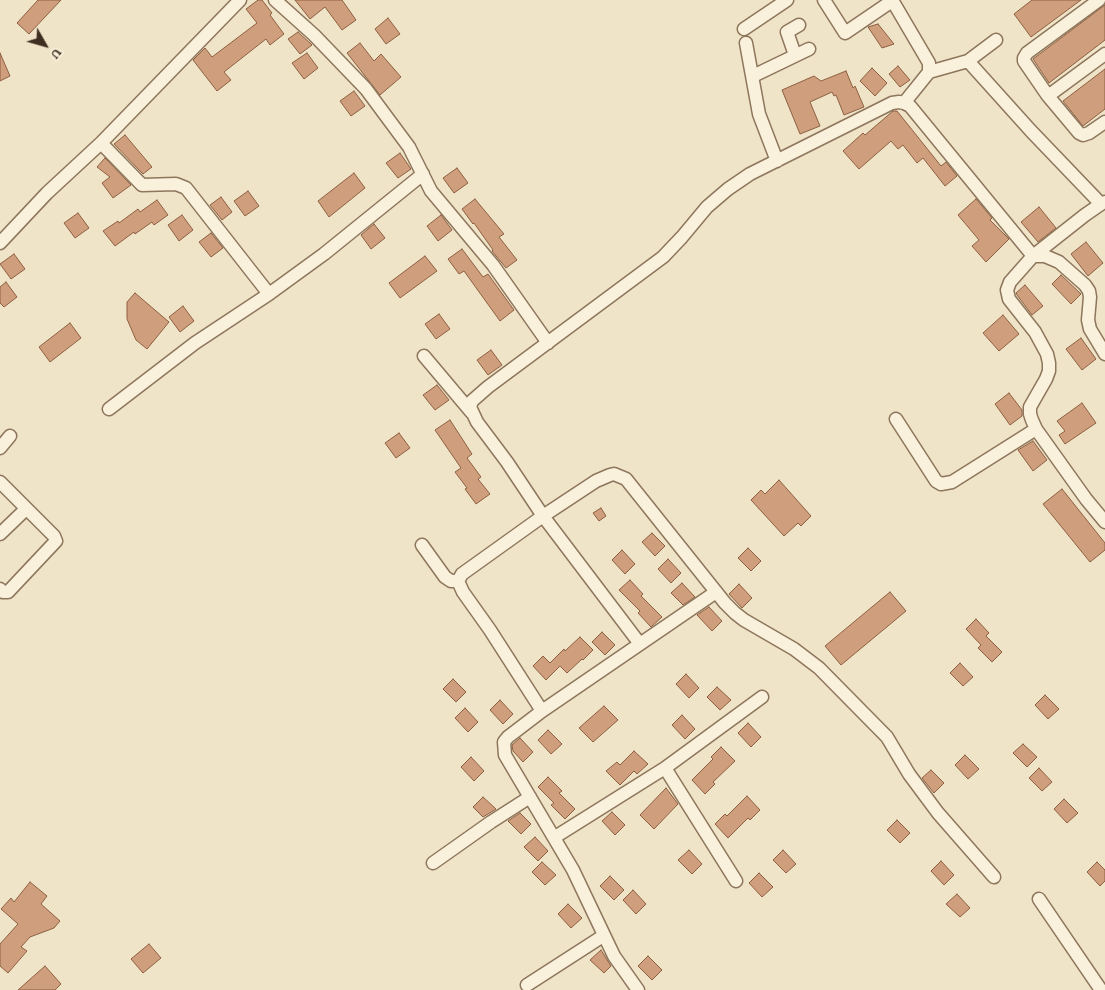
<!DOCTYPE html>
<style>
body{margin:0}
#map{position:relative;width:1105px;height:990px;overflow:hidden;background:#f0e4c8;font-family:"Crimson Pro",serif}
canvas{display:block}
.north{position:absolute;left:20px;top:20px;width:50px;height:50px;-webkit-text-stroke:4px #f7eed8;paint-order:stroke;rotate:128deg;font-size:14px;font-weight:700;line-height:20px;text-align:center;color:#3d2e20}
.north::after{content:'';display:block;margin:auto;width:18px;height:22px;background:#3d2e20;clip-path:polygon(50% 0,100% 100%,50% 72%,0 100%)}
</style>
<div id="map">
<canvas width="1105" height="990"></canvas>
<div class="north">U</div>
</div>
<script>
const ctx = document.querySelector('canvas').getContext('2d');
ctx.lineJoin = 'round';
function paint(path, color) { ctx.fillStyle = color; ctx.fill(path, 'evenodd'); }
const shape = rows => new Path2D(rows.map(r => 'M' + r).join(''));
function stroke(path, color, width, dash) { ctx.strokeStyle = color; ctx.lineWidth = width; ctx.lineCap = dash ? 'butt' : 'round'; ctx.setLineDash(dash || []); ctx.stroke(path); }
const building = shape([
 [38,0,61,0,29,34,17,23,38,0],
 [258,0,262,0,272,13,270,15,284,34,270,45,266,39,224,72,231,80,217,91,193,60,205,48,212,57,257,23,246,9,258,0],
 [295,0,342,0,356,20,342,30,325,7,310,19,295,0],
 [1032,0,1081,0,1031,37,1014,14,1032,0],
 [1105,5,1105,40,1049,83,1033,59,1105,5],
 [388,18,400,34,386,44,375,29,388,18],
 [878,24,894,44,882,48,868,27,878,24],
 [298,32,312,45,300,54,288,39,298,32],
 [360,43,374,61,381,54,401,77,380,95,347,53,360,43],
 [0,53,10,76,0,81,0,53],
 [307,53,318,68,304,79,292,63,307,53],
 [898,66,910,80,900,87,889,74,898,66],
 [872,68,887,83,875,96,860,81,872,68],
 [1105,69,1105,109,1083,126,1063,101,1105,69],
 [846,71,853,88,855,86,864,107,844,115,836,95,834,96,832,92,810,102,820,126,800,134,782,90,814,76,821,81,846,71],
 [354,91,365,106,351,116,340,101,354,91],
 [893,111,897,111,941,166,946,162,957,176,945,186,923,158,917,163,903,145,898,149,891,141,859,169,843,151,863,133,865,135,893,111],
 [125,135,152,167,143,174,114,144,125,135],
 [400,153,411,169,398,178,386,163,400,153],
 [105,158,131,185,113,198,102,183,110,177,97,167,105,158],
 [457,168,468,183,454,193,443,178,457,168],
 [354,173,365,188,329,217,318,201,354,173],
 [248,191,259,206,245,216,234,201,248,191],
 [221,197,232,212,222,220,210,205,221,197],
 [475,199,504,234,499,237,517,260,506,268,492,251,493,250,474,223,473,224,462,209,475,199],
 [976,199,992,218,990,220,1009,239,986,262,972,246,979,240,958,215,976,199],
 [157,200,168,215,154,225,152,222,135,234,134,232,115,246,103,231,118,221,119,223,138,209,140,212,157,200],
 [1039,207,1056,228,1038,242,1021,222,1039,207],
 [78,213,89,228,75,238,64,223,78,213],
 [182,215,193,230,179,241,168,225,182,215],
 [441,215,452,230,438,241,427,226,441,215],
 [374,224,385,238,371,249,361,235,374,224],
 [211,233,223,248,211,257,199,242,211,233],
 [1086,242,1103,263,1088,276,1071,254,1086,242],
 [462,249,483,277,488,274,514,310,500,321,464,271,459,274,448,259,462,249],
 [14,254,25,269,11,279,0,264,14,254],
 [425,256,437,271,400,298,389,283,425,256],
 [1061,275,1081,294,1071,304,1052,284,1061,275],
 [6,282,17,297,4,307,0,303,0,287,6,282],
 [1025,285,1043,306,1032,315,1017,295,1016,293,1025,285],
 [135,293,169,322,147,349,136,340,127,319,127,302,135,293],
 [183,306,194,321,180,332,169,317,183,306],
 [439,314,450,329,436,339,425,324,439,314],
 [1003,315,1019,334,999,351,983,333,1003,315],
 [70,323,81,338,50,362,39,347,70,323],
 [1081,338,1096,359,1082,370,1066,349,1081,338],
 [491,350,502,365,488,375,477,360,491,350],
 [437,385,449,400,435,410,423,395,437,385],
 [1009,393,1022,410,1022,416,1010,425,995,404,1009,393],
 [1082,403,1096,423,1065,444,1059,435,1065,431,1057,421,1082,403],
 [450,420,472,454,467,458,481,477,478,479,490,494,476,504,465,489,467,488,455,472,461,468,435,430,450,420],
 [399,433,410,448,396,458,385,443,399,433],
 [1033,441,1047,460,1033,471,1018,450,1033,441],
 [779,480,811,516,801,526,798,523,784,536,751,500,761,490,765,494,779,480],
 [1062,489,1105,543,1105,550,1090,562,1043,504,1062,489],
 [601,508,606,516,599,521,593,513,601,508],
 [652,533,665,546,655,556,642,542,652,533],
 [748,548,761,561,751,571,738,558,748,548],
 [622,550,635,564,625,574,612,560,622,550],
 [668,559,681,573,671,583,658,569,668,559],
 [630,580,643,594,641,596,662,617,651,627,638,613,640,611,619,590,630,580],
 [682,583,695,597,683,605,671,593,682,583],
 [739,584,752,598,742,608,729,594,739,584],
 [890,592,906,611,841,665,825,646,890,592],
 [709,607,722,621,712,631,697,615,709,607],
 [976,619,989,633,986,636,1002,652,992,662,978,648,981,645,966,629,976,619],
 [602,632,615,645,605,655,592,642,602,632],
 [580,637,593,650,583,660,582,659,567,673,560,666,546,680,533,666,543,656,550,663,564,649,565,651,580,637],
 [960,663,973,677,963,686,950,673,960,663],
 [686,674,699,688,689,698,676,684,686,674],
 [453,679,466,692,456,702,443,689,453,679],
 [717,687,731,700,720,710,707,697,717,687],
 [1045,695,1059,709,1048,719,1035,705,1045,695],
 [500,700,513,714,503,724,490,710,500,700],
 [604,706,618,720,593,742,579,728,604,706],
 [465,708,478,722,468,732,455,718,465,708],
 [682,715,695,729,685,739,672,725,682,715],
 [748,723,761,737,751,747,738,733,748,723],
 [548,730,562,744,551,754,538,740,548,730],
 [520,738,533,752,523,762,513,751,512,745,520,738],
 [1023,744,1037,757,1027,767,1013,753,1023,744],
 [721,747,735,761,713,782,715,784,705,794,692,780,713,759,711,757,721,747],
 [634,751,648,764,637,774,634,771,620,785,606,771,617,762,620,765,634,751],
 [965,755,979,769,968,779,955,765,965,755],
 [471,757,484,771,474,781,461,767,471,757],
 [1039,768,1052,782,1042,791,1029,778,1039,768],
 [931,770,944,783,934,793,922,778,931,770],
 [548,777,562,791,559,793,575,809,565,819,551,805,554,803,538,787,548,777],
 [666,788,678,804,654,829,640,815,666,788],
 [747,796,760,810,750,820,748,818,728,838,715,824,725,814,727,816,747,796],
 [483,797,496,809,483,817,473,807,483,797],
 [1064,799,1078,813,1067,823,1054,809,1064,799],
 [612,812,625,825,615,835,602,821,612,812],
 [520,813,531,824,521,834,508,821,520,813],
 [897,820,910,833,900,843,887,830,897,820],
 [535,837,548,851,538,861,524,847,535,837],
 [689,850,702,864,692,874,678,860,689,850],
 [783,850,796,864,786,873,773,860,783,850],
 [941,861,954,875,944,885,931,871,941,861],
 [542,862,556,875,545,885,532,872,542,862],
 [1097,862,1105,870,1105,881,1100,886,1087,872,1097,862],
 [759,873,773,887,762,897,749,883,759,873],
 [610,876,624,890,614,900,600,886,610,876],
 [30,882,47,896,41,904,60,921,54,928,30,937,21,947,27,951,8,973,0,966,0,944,18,924,1,909,11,898,14,902,30,882],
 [633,890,646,904,636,914,623,900,633,890],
 [957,894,970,908,960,917,946,904,957,894],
 [568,904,582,918,571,928,558,914,568,904],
 [149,944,161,958,143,973,131,959,149,944],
 [601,950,611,966,604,973,590,960,601,950],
 [648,956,662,970,652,980,638,966,648,956],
 [45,966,61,984,55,990,18,990,45,966]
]);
const minor = shape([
 [275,0,314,35,366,89,409,147,431,191,493,265,548,343],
 [824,0,845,33,892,1],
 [892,0,929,63,929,72,904,103],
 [1099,0,1027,53,1024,58,1024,61,1048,96,1079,133,1083,135,1089,133,1105,122],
 [744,29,787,0],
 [746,43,759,114,777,161],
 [795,55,787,32,799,25],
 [968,61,1031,131,1101,204],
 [929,72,968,61,996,40],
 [753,76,809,49],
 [1048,96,1105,54],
 [101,143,142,185,176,184,186,188,269,294],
 [1105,202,1101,204,1085,215,1033,256,1010,282,1007,290,1009,299,1035,332,1047,354,1049,363,1049,371,1046,379,1030,407,1030,414,1032,420,1036,429,1086,499,1105,522],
 [0,243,47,193,101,143,240,0],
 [424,356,472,413],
 [109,409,195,343,269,294,324,254,423,174],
 [896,419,936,481,941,484,952,482,1036,429],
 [0,448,10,436],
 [0,482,54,536,56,541,8,592,3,592,0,589],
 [0,534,26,509],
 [422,545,445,577,451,581,458,581],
 [640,644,543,516,596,481,610,475,614,474,626,479,725,603,735,613,744,620,794,649,819,668,887,737,909,774,938,813,994,877],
 [542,711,716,592],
 [665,768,736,881],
 [555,837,665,768,762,697],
 [433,863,491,822,530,797],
 [1039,899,1101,990],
 [527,985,603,936],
 [638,990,614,956,573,870,505,755,504,742,508,737,542,711,490,630,463,592,458,581,462,574,543,516,507,462,477,422,470,407,472,401,488,387,663,257,682,237,707,207,728,189,750,174,892,103,899,102,904,103,910,106,1033,256,1045,256,1059,262,1085,285,1089,291,1090,297,1088,320,1090,329,1105,354]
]);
paint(building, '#cf9f7d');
stroke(building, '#8d5f41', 1);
stroke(minor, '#8d765c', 15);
stroke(minor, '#faf1dc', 12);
</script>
